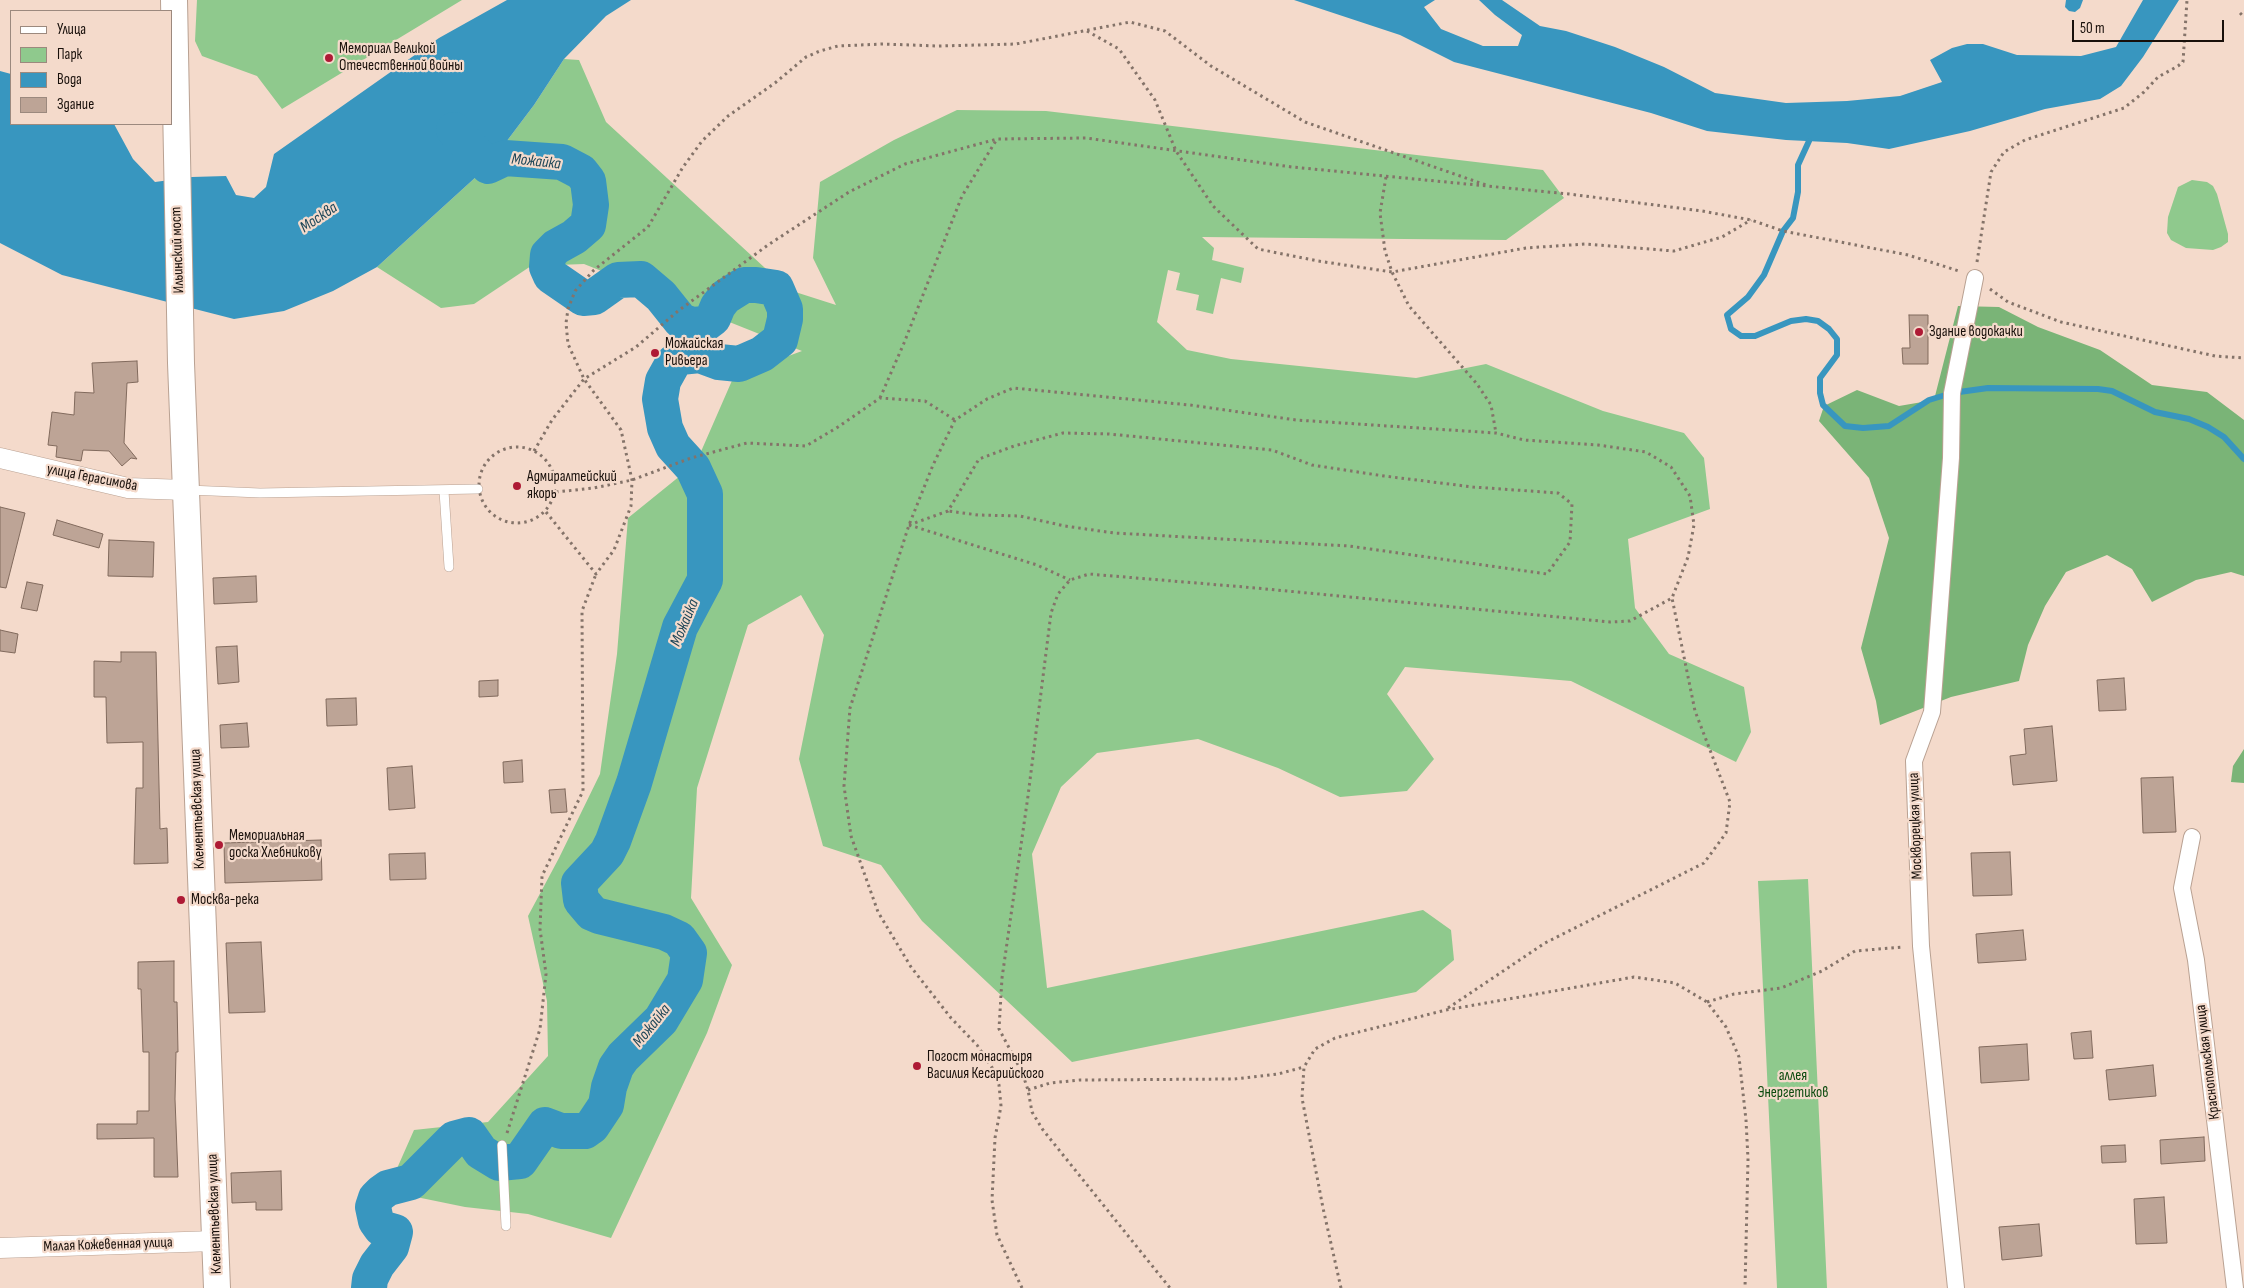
<!DOCTYPE html>
<meta charset="utf-8">
<style>
body{margin:0}
#map{position:relative;width:2244px;height:1288px;overflow:hidden;background:#f4dacb;font-family:"Sofia Sans Condensed",sans-serif}
canvas{display:block}
.legend{position:absolute;left:10px;top:10px;width:162px;height:115px;box-sizing:border-box;background:#f4dacb;border:1px solid #9c897e;margin:0;padding:6px 9px;list-style:none;font-size:15px;color:#180f0a}
.legend li{display:flex;align-items:center;gap:10px;height:25px}
.legend b{width:25px;border:1px solid #9c897e}
.scale{position:absolute;left:2072px;top:20px;width:152px;height:22px;box-sizing:border-box;border:2px solid #180f0a;border-top:0;padding-left:6px;font-size:15px;line-height:18px;white-space:nowrap;color:#180f0a;-webkit-text-stroke:4px #f4dacb;paint-order:stroke}
</style>
<div id="map">
<canvas width="2244" height="1288"></canvas>
<ul class="legend">
<li><b style="height:6px;background:#fff"></b>Улица</li>
<li><b style="height:14px;background:#8fc98d"></b>Парк</li>
<li><b style="height:14px;background:#3896bf"></b>Вода</li>
<li><b style="height:14px;background:#bda496"></b>Здание</li>
</ul>
<div class="scale">50 m</div>
</div>
<script>
const ctx = document.querySelector('canvas').getContext('2d');
ctx.lineJoin = 'round';
function paint(path, color) { ctx.fillStyle = color; ctx.fill(path, 'evenodd'); }
const shape = rows => new Path2D(rows.map(r => 'M' + r).join(''));
function stroke(path, color, width, dash) { ctx.strokeStyle = color; ctx.lineWidth = width; ctx.lineCap = dash ? 'butt' : 'round'; ctx.setLineDash(dash || []); ctx.stroke(path); }
function label(font, color, halo, rows, align = 'center') {
  ctx.font = font + ' "Sofia Sans Condensed",sans-serif'; ctx.lineWidth = 4.5; ctx.setLineDash([]); ctx.textBaseline = 'middle'; ctx.strokeStyle = halo; ctx.fillStyle = color; for (const [text, x, y, turn = 0] of rows) {
    ctx.save(); ctx.translate(x, y); ctx.rotate((+turn || 0) * Math.PI / 180); ctx.textAlign = isNaN(turn) ? turn : align; if (halo) ctx.strokeText(text, 0, 0); ctx.fillText(text, 0, 0); ctx.restore();
  }
}
const green = shape([
 [197,0,462,0,282,109,257,76,202,56,195,41],
 [564,59,579,60,606,122,789,290,836,305,813,258,820,182,894,140,957,110,1046,111,1543,170,1564,198,1506,240,1202,237,1214,248,1212,260,1244,268,1241,283,1221,278,1213,314,1196,310,1199,295,1176,290,1180,273,1168,270,1157,322,1187,350,1231,359,1416,378,1486,364,1603,411,1684,433,1704,458,1710,509,1628,539,1635,608,1669,654,1744,687,1751,732,1736,762,1571,681,1405,667,1387,694,1434,759,1407,791,1340,797,1278,768,1198,739,1097,753,1061,787,1032,854,1047,988,1423,910,1451,930,1454,960,1416,992,1072,1062,922,921,881,865,823,846,799,759,824,635,801,595,748,625,697,788,691,898,732,965,707,1033,611,1238,528,1214,465,1207,387,1191,414,1130,488,1122,548,1056,547,1001,528,916,559,858,600,774,617,654,628,518,696,463,734,376,802,351,584,264,531,266,474,304,441,308,377,267,488,166,534,105],
 [2192,180,2207,182,2213,186,2217,194,2228,234,2228,242,2221,247,2213,250,2186,248,2171,240,2167,233,2168,217,2178,187],
 [1808,879,1827,1288,1777,1288,1758,881]
]);
const forest = shape([
 [1958,306,1999,307,2038,327,2100,350,2152,385,2207,392,2244,420,2244,576,2231,572,2196,580,2152,602,2132,569,2107,555,2066,572,2045,606,2028,645,2019,681,1951,697,1880,725,1876,701,1861,648,1889,538,1869,478,1819,421,1824,406,1857,390,1899,406,1934,400],
 [2244,749,2244,783,2231,782,2233,766]
]);
const water = shape([
 [507,0,631,0,606,16,564,59,534,105,488,166,377,267,333,291,284,311,234,319,62,275,0,243,0,71,11,74,11,124,114,124,133,159,155,182,192,177,226,176,236,195,254,198,266,187,274,154,439,38],
 [1294,0,1435,0,1424,7,1441,29,1483,46,1518,46,1522,35,1495,15,1479,0,1502,0,1540,26,1566,31,1615,47,1664,67,1715,93,1786,103,1847,101,1900,96,1942,82,1930,60,1952,48,1967,44,1983,44,2017,55,2081,56,2116,47,2143,0,2179,0,2143,57,2121,86,2100,99,2045,109,1970,131,1889,149,1847,143,1786,140,1707,131,1651,113,1454,62,1400,35],
 [2066,0,2083,0,2080,8,2075,12,2069,11,2065,7]
]);
const stream = shape([
 [1809,141,1798,165,1798,192,1793,218,1783,231,1764,275,1748,297,1727,315,1731,329,1741,336,1755,336,1791,321,1806,319,1818,321,1829,329,1837,339,1837,355,1820,378,1820,393,1823,405,1845,426,1863,428,1889,426,1929,400,1952,393,1988,388,2098,389,2112,391,2155,412,2189,419,2208,427,2224,437,2244,459]
]);
const river = shape([
 [369,1288,370,1279,377,1265,391,1247,395,1232,381,1228,376,1221,373,1207,376,1198,381,1193,388,1188,411,1182,454,1139,469,1135,481,1152,499,1163,520,1161,545,1125,561,1131,585,1131,592,1126,606,1105,609,1087,616,1067,623,1057,661,1020,685,980,689,953,679,939,664,932,599,916,592,913,581,900,579,883,607,853,613,841,634,783,680,627,705,580,705,494,693,468,673,446,665,428,660,399,663,381,673,363,680,357,700,355,719,362,739,364,762,354,780,340,785,319,785,309,776,288,756,285,744,285,725,297,718,306,713,318,705,324,693,325,681,321,661,296,641,279,618,280,594,297,583,298,551,276,547,267,548,255,556,247,574,237,588,225,591,205,588,181,581,172,562,162,505,158,488,166,454,130]
]);
const building = shape([
 [1909,315,1928,315,1928,364,1903,364,1902,348,1910,348,1909,315],
 [137,361,138,382,127,383,124,443,137,459,131,458,122,466,109,451,83,450,81,461,56,457,57,446,48,445,52,412,74,415,75,392,94,393,92,363,137,361],
 [0,507,25,513,6,588,0,587,0,507],
 [57,520,103,534,99,548,53,535,57,520],
 [109,540,154,542,153,577,108,576,109,540],
 [256,576,257,602,214,604,213,578,256,576],
 [27,582,43,585,37,611,21,608,27,582],
 [0,630,18,634,15,653,0,651,0,630],
 [237,646,239,682,218,684,216,647,237,646],
 [121,652,156,652,160,829,167,828,168,863,134,864,136,788,143,788,143,742,107,743,106,697,94,697,94,661,121,662,121,652],
 [2124,678,2126,710,2099,711,2097,680,2124,678],
 [498,680,498,696,479,697,479,681,498,680],
 [356,698,357,725,327,726,326,699,356,698],
 [247,723,249,747,221,748,220,725,247,723],
 [2052,726,2057,781,2013,785,2010,756,2026,754,2024,729,2052,726],
 [522,760,523,782,504,783,503,762,522,760],
 [412,766,415,808,389,810,387,768,412,766],
 [2173,777,2176,832,2143,833,2141,778,2173,777],
 [565,789,567,812,551,813,549,790,565,789],
 [321,840,322,880,225,883,224,843,321,840],
 [2010,852,2012,895,1973,896,1971,853,2010,852],
 [425,853,426,879,390,880,389,854,425,853],
 [2023,930,2026,960,1978,963,1976,934,2023,930],
 [261,942,265,1012,229,1013,226,943,261,942],
 [174,961,174,1002,177,1002,178,1052,176,1052,175,1099,178,1177,154,1177,154,1138,97,1139,97,1124,137,1124,137,1111,149,1111,149,1052,143,1052,141,989,138,989,138,962,174,961],
 [2091,1031,2093,1058,2074,1059,2071,1033,2091,1031],
 [2027,1044,2029,1080,1981,1083,1979,1047,2027,1044],
 [2153,1065,2156,1096,2109,1100,2106,1070,2153,1065],
 [2204,1137,2205,1161,2161,1164,2160,1140,2204,1137],
 [2125,1145,2126,1162,2102,1163,2101,1146,2125,1145],
 [281,1171,282,1210,256,1210,256,1202,232,1203,231,1173,281,1171],
 [2164,1197,2167,1243,2136,1244,2134,1199,2164,1197],
 [2039,1224,2042,1256,2002,1260,1999,1227,2039,1224]
]);
const path = shape([
 [2240,13,2244,17],
 [1087,31,1119,49,1155,100,1176,151,1213,206,1258,249,1318,261,1392,272,1526,248,1585,244,1674,251,1722,237,1751,220],
 [1386,177,1380,213,1385,251,1392,272,1409,306,1477,384,1491,405,1496,433],
 [1977,262,1991,172,2004,152,2025,140,2124,108,2144,92,2158,77,2178,66,2183,62,2187,0],
 [1990,289,2008,302,2061,322,2215,356,2244,358],
 [880,398,904,343,962,196,997,139],
 '479 485a38 38 0 1 1 76 0a38 38 0 1 1-76 0Z',
 [534,451,552,420,584,379,636,347,678,311,768,245,849,192,905,164,997,139,1086,138,1292,167,1569,194,1702,211,1751,220,1783,231,1908,255,1959,271],
 [556,492,594,488,632,480,691,458,747,443,806,446,838,427,880,398,925,401,955,420],
 [546,512,596,574,614,550,631,506,632,480,621,430,584,379,568,344,566,323,568,309,575,291,594,270,648,227,683,167,702,141,728,116,775,83,806,57,820,51,838,46,883,44,938,46,1016,44,1130,22,1165,31,1211,66,1305,122,1486,185],
 [909,525,948,511,979,459,1014,446,1063,433,1109,434,1272,450,1312,465,1384,476,1473,487,1558,493,1572,504,1570,542,1547,574,1349,546,1114,533,1065,526,1020,516,978,515,948,511],
 [909,525,1037,565,1070,580],
 [1707,1002,1734,994,1781,988,1822,971,1855,951,1903,947],
 [1448,1008,1545,943,1704,863,1726,833,1730,802,1695,711,1672,598],
 [1028,1090,1050,1083,1080,1080,1234,1079,1278,1074,1304,1067],
 [507,1133,540,1029,546,974,540,929,542,876,583,791,582,611,596,574],
 [1022,1288,997,1235,992,1200,995,1138,1001,1106,999,1085,993,1069,977,1045,951,1018,911,967,878,912,851,836,844,786,850,708,909,525,933,465,955,420,987,399,1013,388,1190,405,1296,420,1496,433,1524,440,1598,445,1646,452,1671,467,1690,496,1694,525,1688,557,1672,598,1630,621,1610,622,1256,588,1089,574,1070,580,1058,594,1051,613,1028,796,1002,978,999,1029,1022,1072,1028,1090,1032,1112,1043,1130,1170,1288],
 [1341,1288,1323,1208,1302,1098,1304,1067,1315,1049,1335,1038,1446,1010,1634,977,1675,983,1707,1002,1726,1027,1739,1057,1746,1120,1748,1159,1745,1288]
]);
const service = shape([
 [188,490,260,493,478,489],
 [444,491,449,567],
 [502,1145,506,1226]
]);
const minor = shape([
 [2192,837,2182,888,2196,960,2235,1288],
 [1956,1288,1921,946,1914,761,1932,712,1951,458,1952,393,1975,278]
]);
const tertiary = shape([
 [0,458,128,488,185,490],
 [0,1248,215,1241]
]);
const primary = shape([
 [174,0,181,363,217,1288]
]);
const markers = [
 [329,58,5,"#ae1a35"],
 [1919,332,5,"#ae1a35"],
 [655,353,5,"#ae1a35"],
 [517,486,5,"#ae1a35"],
 [219,845,5,"#ae1a35"],
 [181,900,5,"#ae1a35"],
 [917,1066,5,"#ae1a35"]
];
const poiNames = [
 ["Мемориал Великой",339,49],
 ["Отечественной войны",339,66],
 ["Здание водокачки",1929,332],
 ["Можайская",665,344],
 ["Ривьера",665,361],
 ["Адмиралтейский",527,477],
 ["якорь",527,494],
 ["Мемориальная",229,836],
 ["доска Хлебникову",229,853],
 ["Москва-река",191,900],
 ["Погост монастыря",927,1057],
 ["Василия Кесарийского",927,1074]
];
const streetNames = [
 ["Ильинский мост",178,250,-92],
 ["улица Герасимова",92,478,11],
 ["Клементьевская улица",198,809,-92],
 ["Москворецкая улица",1916,826,-92],
 ["Краснопольская улица",2208,1062,-97],
 ["Клементьевская улица",215,1214,-92],
 ["Малая Кожевенная улица",108,1245,-2]
];
const parkNames = [
 ["аллея",1793,1076],
 ["Энергетиков",1793,1093]
];
const waterNames = [
 ["Можайка",536,162,6],
 ["Москва",319,218,-34],
 ["Можайка",685,623,-67],
 ["Можайка",652,1026,-51]
];
paint(green, '#8fc98d');
paint(forest, '#7ab477');
paint(water, '#3896bf');
stroke(stream, '#3896bf', 6);
stroke(river, '#3896bf', 36);
paint(building, '#bda496');
stroke(building, '#816a5d', 1);
stroke(service, '#b9a192', 10);
stroke(minor, '#b9a192', 18);
stroke(tertiary, '#b9a192', 21);
stroke(primary, '#b9a192', 28);
stroke(path, '#847369', 3, [2.5, 4]);
stroke(service, '#fff', 9);
stroke(minor, '#fff', 16);
stroke(tertiary, '#fff', 20);
stroke(primary, '#fff', 26);
for (const [x, y, r, color] of markers) { const dot = new Path2D(); dot.arc(x, y, r, 0, 2 * Math.PI); ctx.fillStyle = color; ctx.fill(dot); stroke(dot, '#f4dacb', 2); }
label('15px', '#180f0a', '#f4dacb', poiNames, 'left');
label('15px', '#180f0a', '#f4dacb', streetNames);
label('15px', '#0b4a0e', '#f4dacb', parkNames);
label('italic 16px', '#1d4557', '#f4dacb', waterNames);
</script>
